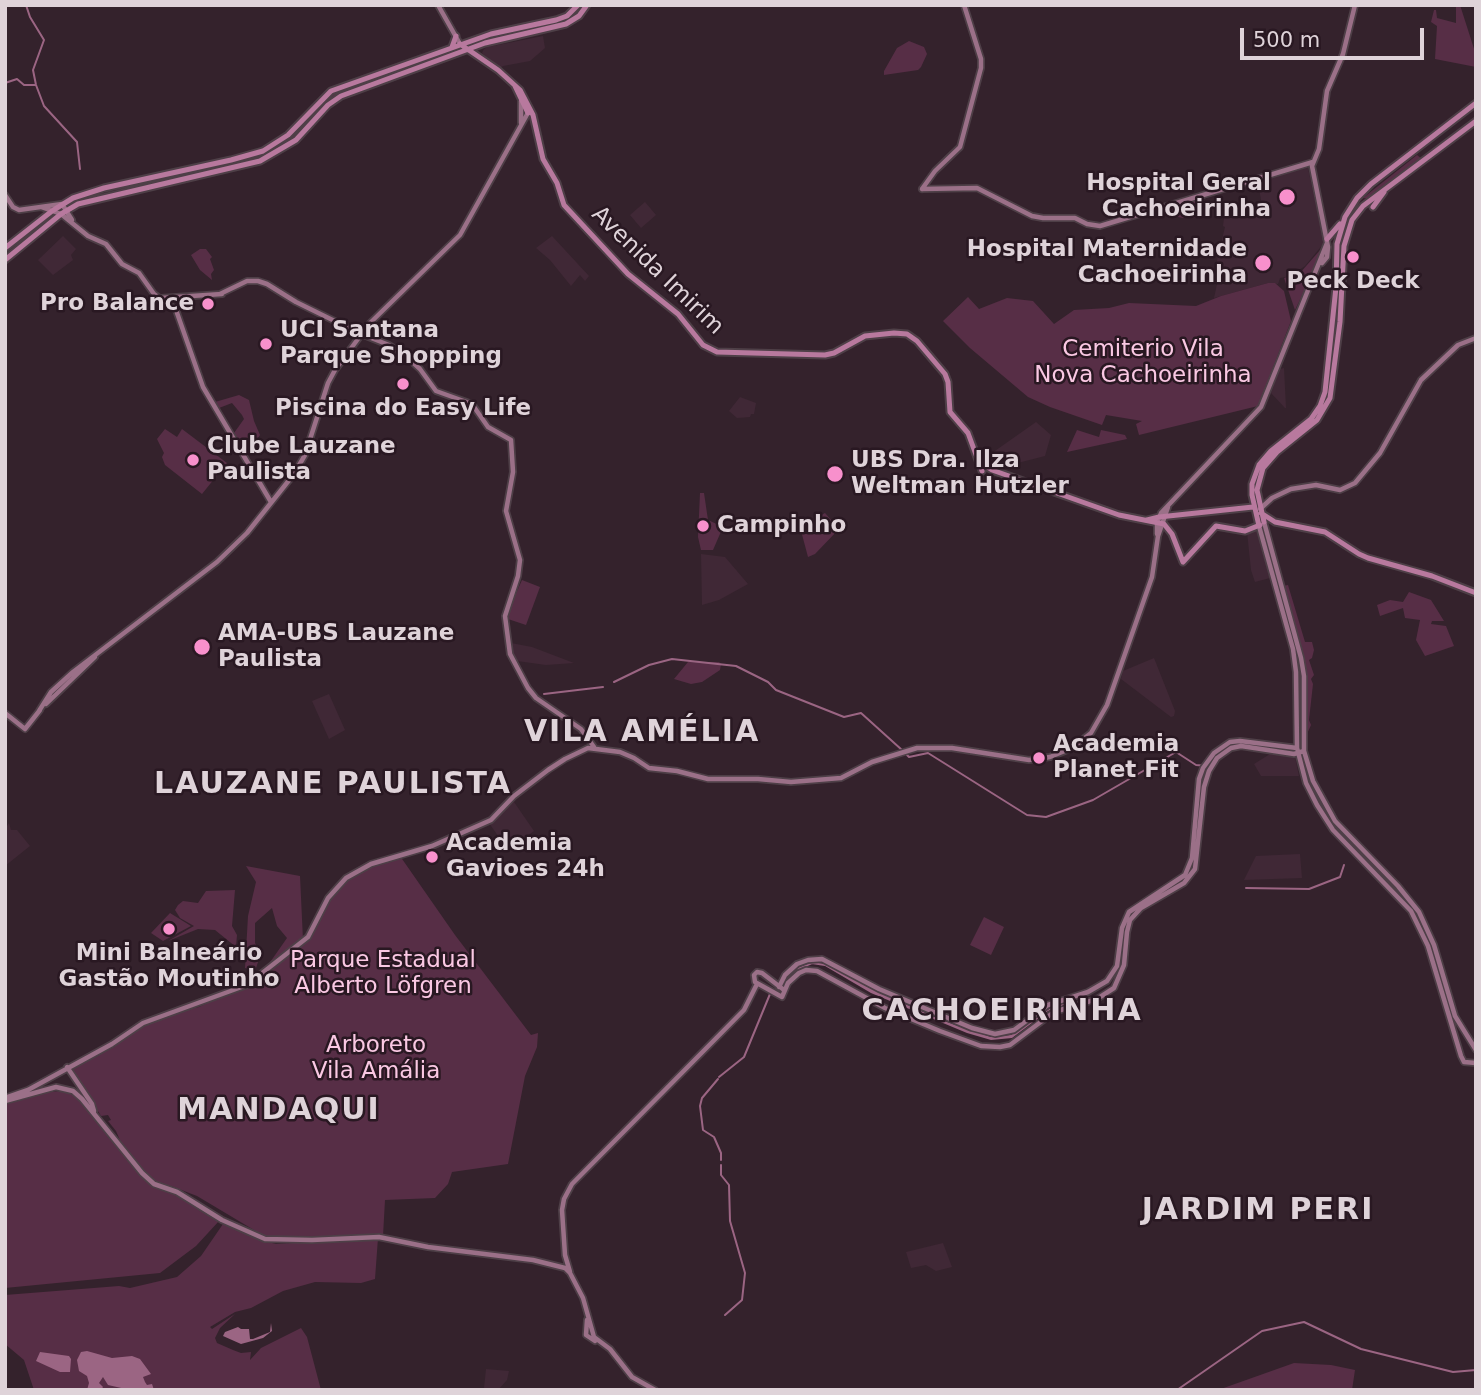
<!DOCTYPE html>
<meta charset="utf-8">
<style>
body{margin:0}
#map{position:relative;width:1481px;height:1395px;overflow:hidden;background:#34222c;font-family:"DejaVu Sans",sans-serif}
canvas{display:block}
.frame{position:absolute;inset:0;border:7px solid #dfd3d9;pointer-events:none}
.scale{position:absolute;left:1240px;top:28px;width:184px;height:32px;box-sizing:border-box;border:4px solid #dfd3d9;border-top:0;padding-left:9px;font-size:21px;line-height:24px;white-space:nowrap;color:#dfd3d9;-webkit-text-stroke:5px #291822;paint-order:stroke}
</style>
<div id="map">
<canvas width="1481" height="1395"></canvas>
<div class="frame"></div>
<div class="scale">500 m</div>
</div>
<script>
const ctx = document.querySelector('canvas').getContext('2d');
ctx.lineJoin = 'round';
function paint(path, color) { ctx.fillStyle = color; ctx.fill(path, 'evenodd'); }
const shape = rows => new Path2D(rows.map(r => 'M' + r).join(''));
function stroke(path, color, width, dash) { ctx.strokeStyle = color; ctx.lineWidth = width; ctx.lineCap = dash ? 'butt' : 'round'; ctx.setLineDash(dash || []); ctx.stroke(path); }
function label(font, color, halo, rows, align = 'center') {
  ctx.font = font + ' "DejaVu Sans",sans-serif'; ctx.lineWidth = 5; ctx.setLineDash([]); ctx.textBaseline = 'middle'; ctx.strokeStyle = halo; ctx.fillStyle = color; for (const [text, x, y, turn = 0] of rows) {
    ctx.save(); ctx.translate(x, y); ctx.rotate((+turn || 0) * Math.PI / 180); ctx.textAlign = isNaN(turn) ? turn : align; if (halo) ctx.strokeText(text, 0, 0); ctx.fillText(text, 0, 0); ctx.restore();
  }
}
const built = shape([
 [543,36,545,48,530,61,503,66,499,69,482,53,484,49,488,47],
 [1305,168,1308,168,1324,243,1305,266,1290,276,1280,278,1278,284,1268,283,1214,298,1219,275,1214,273,1225,227,1223,226,1224,218,1263,212,1258,182],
 [645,202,656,215,641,228,630,215],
 [63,236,76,249,71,255,73,260,53,275,38,260],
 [552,236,589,276,585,281,580,275,571,286,550,260,536,248],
 [1284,368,1286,408,1285,408,1271,393,1280,369],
 [740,397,756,403,754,414,751,414,750,417,737,418,729,411],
 [1036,422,1051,435,1045,456,1006,466,992,453],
 [1255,530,1257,531,1270,578,1255,582,1251,570,1247,532],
 [701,554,725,557,748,584,719,600,702,605],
 [511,643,532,647,574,663,546,665,517,661,513,655],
 [1154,658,1175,711,1174,716,1171,717,1121,679,1123,671],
 [329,694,345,730,329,739,312,701],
 [1270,754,1295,757,1299,776,1261,776,1254,764],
 [514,802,534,831,508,850,489,823],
 [9,823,11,830,17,830,30,846,5,866,5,829],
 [1300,854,1302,878,1244,880,1256,856],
 [943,1243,952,1267,936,1271,926,1265,911,1268,906,1252],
 [486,1369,509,1371,507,1380,498,1390,484,1388]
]);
const green = shape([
 [1456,5,1460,5,1476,55,1476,67,1435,59,1437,26,1431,22,1434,10,1436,10,1437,18,1456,23],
 [909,41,924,47,927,54,921,67,918,70,884,75,884,71,897,48],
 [416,63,417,66,336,97,295,140,265,157,231,166,231,162,278,144,332,92],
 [1417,155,1422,159,1371,199,1363,198],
 [1200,199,1202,217,1183,218,1159,213],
 [200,249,206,249,212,257,210,259,214,270,211,274,212,280,200,270,191,255],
 [1321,249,1316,267,1295,310,1284,278,1300,273],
 [1268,283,1275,283,1284,291,1291,321,1258,406,1139,435,1136,424,1142,421,1106,415,1102,425,1050,407,1028,397,970,348,943,321,968,297,979,309,1007,298,1033,301,1054,324,1074,310,1109,308,1129,303,1196,306,1221,296],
 [239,395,249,400,254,421,260,435,247,455,234,433,244,419,242,415,232,403,219,408,215,402],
 [165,429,177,437,182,429,227,463,202,494,165,465,162,457,164,453,157,439],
 [1077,430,1099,437,1101,430,1125,435,1127,439,1067,452],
 [700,493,704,493,708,520,723,527,713,550,701,550,698,537],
 [825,513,839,529,815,554,808,557,800,527],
 [522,580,540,587,526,625,508,619,510,607],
 [1288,585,1305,642,1312,642,1314,650,1312,658,1309,660,1314,675,1311,679,1313,684,1309,720,1311,725,1307,734,1304,734,1305,674,1303,656,1283,586],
 [1409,592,1431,600,1444,621,1432,621,1431,624,1446,626,1454,646,1425,656,1416,640,1420,620,1405,618,1403,608,1380,616,1377,605,1390,600,1403,602],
 [688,662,719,662,721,664,720,670,702,682,691,684,674,679],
 [400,856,455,935,531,1035,538,1033,537,1047,525,1076,508,1164,452,1172,448,1184,435,1198,385,1200,383,1236,269,1239,197,1196,171,1186,155,1184,153,1179,126,1154,116,1131,108,1121,111,1120,108,1115,101,1116,72,1069,114,1047,145,1019,199,1007,257,979,304,942,331,894,342,883,367,867],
 [246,866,300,876,303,940,266,968,287,938,277,926,272,908,255,923,255,943,261,953,255,971,245,968,248,916,256,882],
 [235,890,232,926,237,935,236,947,215,930,198,929,168,941,194,926,180,918,175,910,178,905,183,901,198,903,206,891],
 [170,913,191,926,163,941,151,933],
 [984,917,1004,927,991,955,970,945],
 [62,1091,77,1096,144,1179,156,1187,175,1194,219,1221,196,1246,160,1273,5,1288,5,1102,48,1092],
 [223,1224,260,1240,276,1244,378,1238,375,1279,361,1283,315,1282,283,1291,251,1308,235,1312,210,1327,212,1329,235,1314,220,1328,215,1338,217,1343,233,1350,241,1353,251,1352,250,1360,261,1348,301,1328,307,1337,321,1390,34,1390,24,1360,5,1344,5,1295,119,1286,130,1288,177,1277,201,1256],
 [1294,1363,1331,1365,1355,1370,1352,1390,1218,1390]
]);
const water = shape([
 [828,964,868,987,941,1020,991,1037,1011,1035,1049,1009,1060,1004,1067,1004,1048,1011,1012,1038,991,1040,967,1033,871,993,825,966],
 [271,1323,272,1331,263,1338,241,1344,223,1336,225,1332,238,1327,241,1329,249,1329,250,1339,253,1339,270,1332],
 [87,1351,112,1358,132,1356,140,1359,151,1374,143,1377,145,1382,147,1385,152,1384,154,1390,130,1390,108,1385,103,1377,99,1383,103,1387,101,1390,87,1390,89,1383,87,1376,79,1371,77,1360,81,1352],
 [40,1352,69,1356,71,1359,70,1372,60,1372,36,1361]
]);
const stream = shape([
 [26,5,30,17,44,40,33,70,36,85,44,106,77,142,80,169],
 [5,83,17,79,24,85,36,85],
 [614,682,649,665,672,659,736,666,768,682,776,690,844,717,861,713,902,750],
 [544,694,603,687],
 [906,754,909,757,928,753,1027,815,1046,817,1093,800,1176,752,1196,765,1208,766],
 [1246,888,1309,889,1340,877,1344,865],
 [786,977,793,971,812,963,825,965],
 [719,1077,744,1057,770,994],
 [718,1079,702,1098,700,1106,703,1130,714,1137,721,1153,721,1160],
 [721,1165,721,1175,729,1185,730,1221,745,1273,742,1300,725,1315],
 [1177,1390,1262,1331,1304,1322,1361,1349,1453,1372,1476,1370]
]);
const river = shape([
 [1339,832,1402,895,1416,914,1427,935,1450,1013]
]);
const secondary = shape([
 [438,5,460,44],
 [521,123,521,101],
 [922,189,977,188,1032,216,1043,218,1075,218,1087,224,1100,226,1313,162],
 [922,189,935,171,960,147,981,68,981,59,964,5],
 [5,195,13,207,19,210,62,204,72,220],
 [41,207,61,214,88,236,106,244,122,264,139,273,154,294,176,310,203,387,271,502],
 [1322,263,1327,257,1328,247,1312,166,1319,149,1327,91,1343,54,1355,5],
 [220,294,247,281,258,281,267,284,296,302,361,334,389,345,407,357,420,369,436,391,472,404,488,427,511,440,513,472,506,511,520,560,518,576,505,616,510,654,528,688,536,698,581,729,594,747],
 [161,298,222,294],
 [1260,509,1272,498,1291,489,1316,485,1340,490,1355,483,1380,453,1421,380,1458,345,1476,338],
 [1264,522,1301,658,1304,676,1304,751,1313,781,1335,821,1398,886,1419,912,1434,945,1455,1016,1476,1050],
 [1259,526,1293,649,1296,672,1297,748,1306,783,1317,805,1333,830,1411,911,1428,946,1461,1056,1464,1062,1476,1063],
 [1157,534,1157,523,1161,513,1261,407,1327,243],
 [46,704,95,657],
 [39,711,51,692,73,672,217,562,247,533,294,474,305,455,328,383,335,370,369,324,460,235,529,111],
 [5,713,25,729,40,710],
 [779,987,785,975,797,964,808,960,822,959,879,989,972,1028,995,1034,1014,1030,1048,1005,1088,992,1107,981,1117,966,1122,928,1129,912,1185,875,1192,858,1199,779,1203,768,1214,753,1230,742,1240,741,1297,748],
 [784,990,762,973,757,972,754,975,755,982,782,997,788,983,799,973,806,970,817,971,885,1008,940,1031,981,1046,1000,1047,1010,1045,1054,1012,1097,999,1114,988,1124,965,1127,932,1130,920,1141,908,1184,883,1195,869,1204,787,1209,771,1217,758,1231,748,1241,746,1294,754,1304,751],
 [67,1067,92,1104,94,1111],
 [5,1098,28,1090,112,1044,143,1023,247,985,308,937,328,898,346,878,371,864,432,846,491,820,514,796,548,770,565,759,588,748,620,752,634,758,649,768,677,771,708,779,758,779,791,782,841,778,872,762,917,748,952,748,1029,760,1050,757,1072,748,1091,733,1107,705,1152,577,1158,536,1168,507],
 [5,1101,56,1087,73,1091,82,1099,142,1173,154,1184,177,1192,222,1220,265,1239,312,1240,379,1237,428,1247,533,1260,565,1268,570,1273,583,1298,594,1337,610,1349,632,1377,655,1390],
 [570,1272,565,1255,562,1210,564,1199,572,1184,744,1010,757,984],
 [587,1320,586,1335,595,1341]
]);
const primary = shape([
 [460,44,498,70,520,90,533,115,543,159,557,183,564,205,628,274,678,314,703,345,717,352,825,355,834,353,865,336,894,333,907,334,917,341,945,374,948,382,950,412,968,433,982,471],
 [452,47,456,36],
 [515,86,528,113],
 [1373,207,1384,192],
 [1327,239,1340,224],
 [5,248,52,211,73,198,104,188,231,160,263,151,288,135,331,91,491,34,556,20,567,16,578,5],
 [5,260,61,214,78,204,260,161,296,140,328,105,341,96,485,43,566,24,579,16,587,5],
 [980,462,992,470,1119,515,1164,524,1172,534,1183,562],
 [1261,513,1275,522,1325,532,1359,554,1368,558,1432,576,1476,593],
 [1147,520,1159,517,1253,507],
 [1264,522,1257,490,1263,468,1277,452,1317,420,1330,398,1340,322,1344,246,1352,220,1363,206,1476,121],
 [1259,526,1252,495,1252,484,1259,465,1271,451,1311,419,1320,406,1325,392,1336,287,1337,244,1345,217,1357,198,1371,184,1476,103],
 [1183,562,1216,526,1245,531,1260,525]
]);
const markers = [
 [1287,197,9,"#f890cc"],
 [1353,257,7,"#f890cc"],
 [1263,263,9,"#f890cc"],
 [208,304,7,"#f890cc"],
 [266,344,7,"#f890cc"],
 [403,384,7,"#f890cc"],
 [193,460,7,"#f890cc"],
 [835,474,9,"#f890cc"],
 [703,526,7,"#f890cc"],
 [202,647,9,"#f890cc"],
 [1039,758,7,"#f890cc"],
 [432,857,7,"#f890cc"],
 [169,929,7,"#f890cc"]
];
const poiNames = [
 ["Hospital Geral",1271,184,"right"],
 ["Cachoeirinha",1271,210,"right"],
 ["Hospital Maternidade",1247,250,"right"],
 ["Cachoeirinha",1247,276,"right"],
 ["Peck Deck",1353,282,"center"],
 ["Pro Balance",194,304,"right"],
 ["UCI Santana",280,331],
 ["Parque Shopping",280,357],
 ["Piscina do Easy Life",403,409,"center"],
 ["Clube Lauzane",207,447],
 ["Paulista",207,473],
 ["UBS Dra. Ilza",851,461],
 ["Weltman Hutzler",851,487],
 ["Campinho",717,526],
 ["AMA-UBS Lauzane",218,634],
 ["Paulista",218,660],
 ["Academia",1053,745],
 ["Planet Fit",1053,771],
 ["Academia",446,844],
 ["Gavioes 24h",446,870],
 ["Mini Balneário",169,954,"center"],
 ["Gastão Moutinho",169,980,"center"]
];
const streetNames = [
 ["Avenida Imirim",657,271,44]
];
const parkNames = [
 ["Cemiterio Vila",1143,350],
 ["Nova Cachoeirinha",1143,376],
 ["Parque Estadual",383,961],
 ["Alberto Löfgren",383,987],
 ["Arboreto",376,1046],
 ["Vila Amália",376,1072]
];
const districtNames = [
 ["VILA AMÉLIA",642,733],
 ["LAUZANE PAULISTA",333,785],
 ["CACHOEIRINHA",1002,1012],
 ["MANDAQUI",279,1111],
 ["JARDIM PERI",1258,1211]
];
paint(built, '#402836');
paint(green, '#572e46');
paint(water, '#9b6583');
stroke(stream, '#9b6583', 2);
stroke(river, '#9b6583', 4.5);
stroke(secondary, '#4e3f47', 8);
stroke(primary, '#4e3f47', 9);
stroke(secondary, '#9b7088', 4.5);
stroke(primary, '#b8799e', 5);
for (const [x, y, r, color] of markers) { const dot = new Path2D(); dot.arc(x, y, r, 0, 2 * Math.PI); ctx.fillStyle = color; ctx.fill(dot); stroke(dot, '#291822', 2.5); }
label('bold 23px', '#dfd3d9', '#291822', poiNames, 'left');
label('23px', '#dfd3d9', '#291822', streetNames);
label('23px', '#fac8e3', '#291822', parkNames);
ctx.letterSpacing = '2px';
label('bold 30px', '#dfd3d9', '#291822', districtNames);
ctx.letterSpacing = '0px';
</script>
